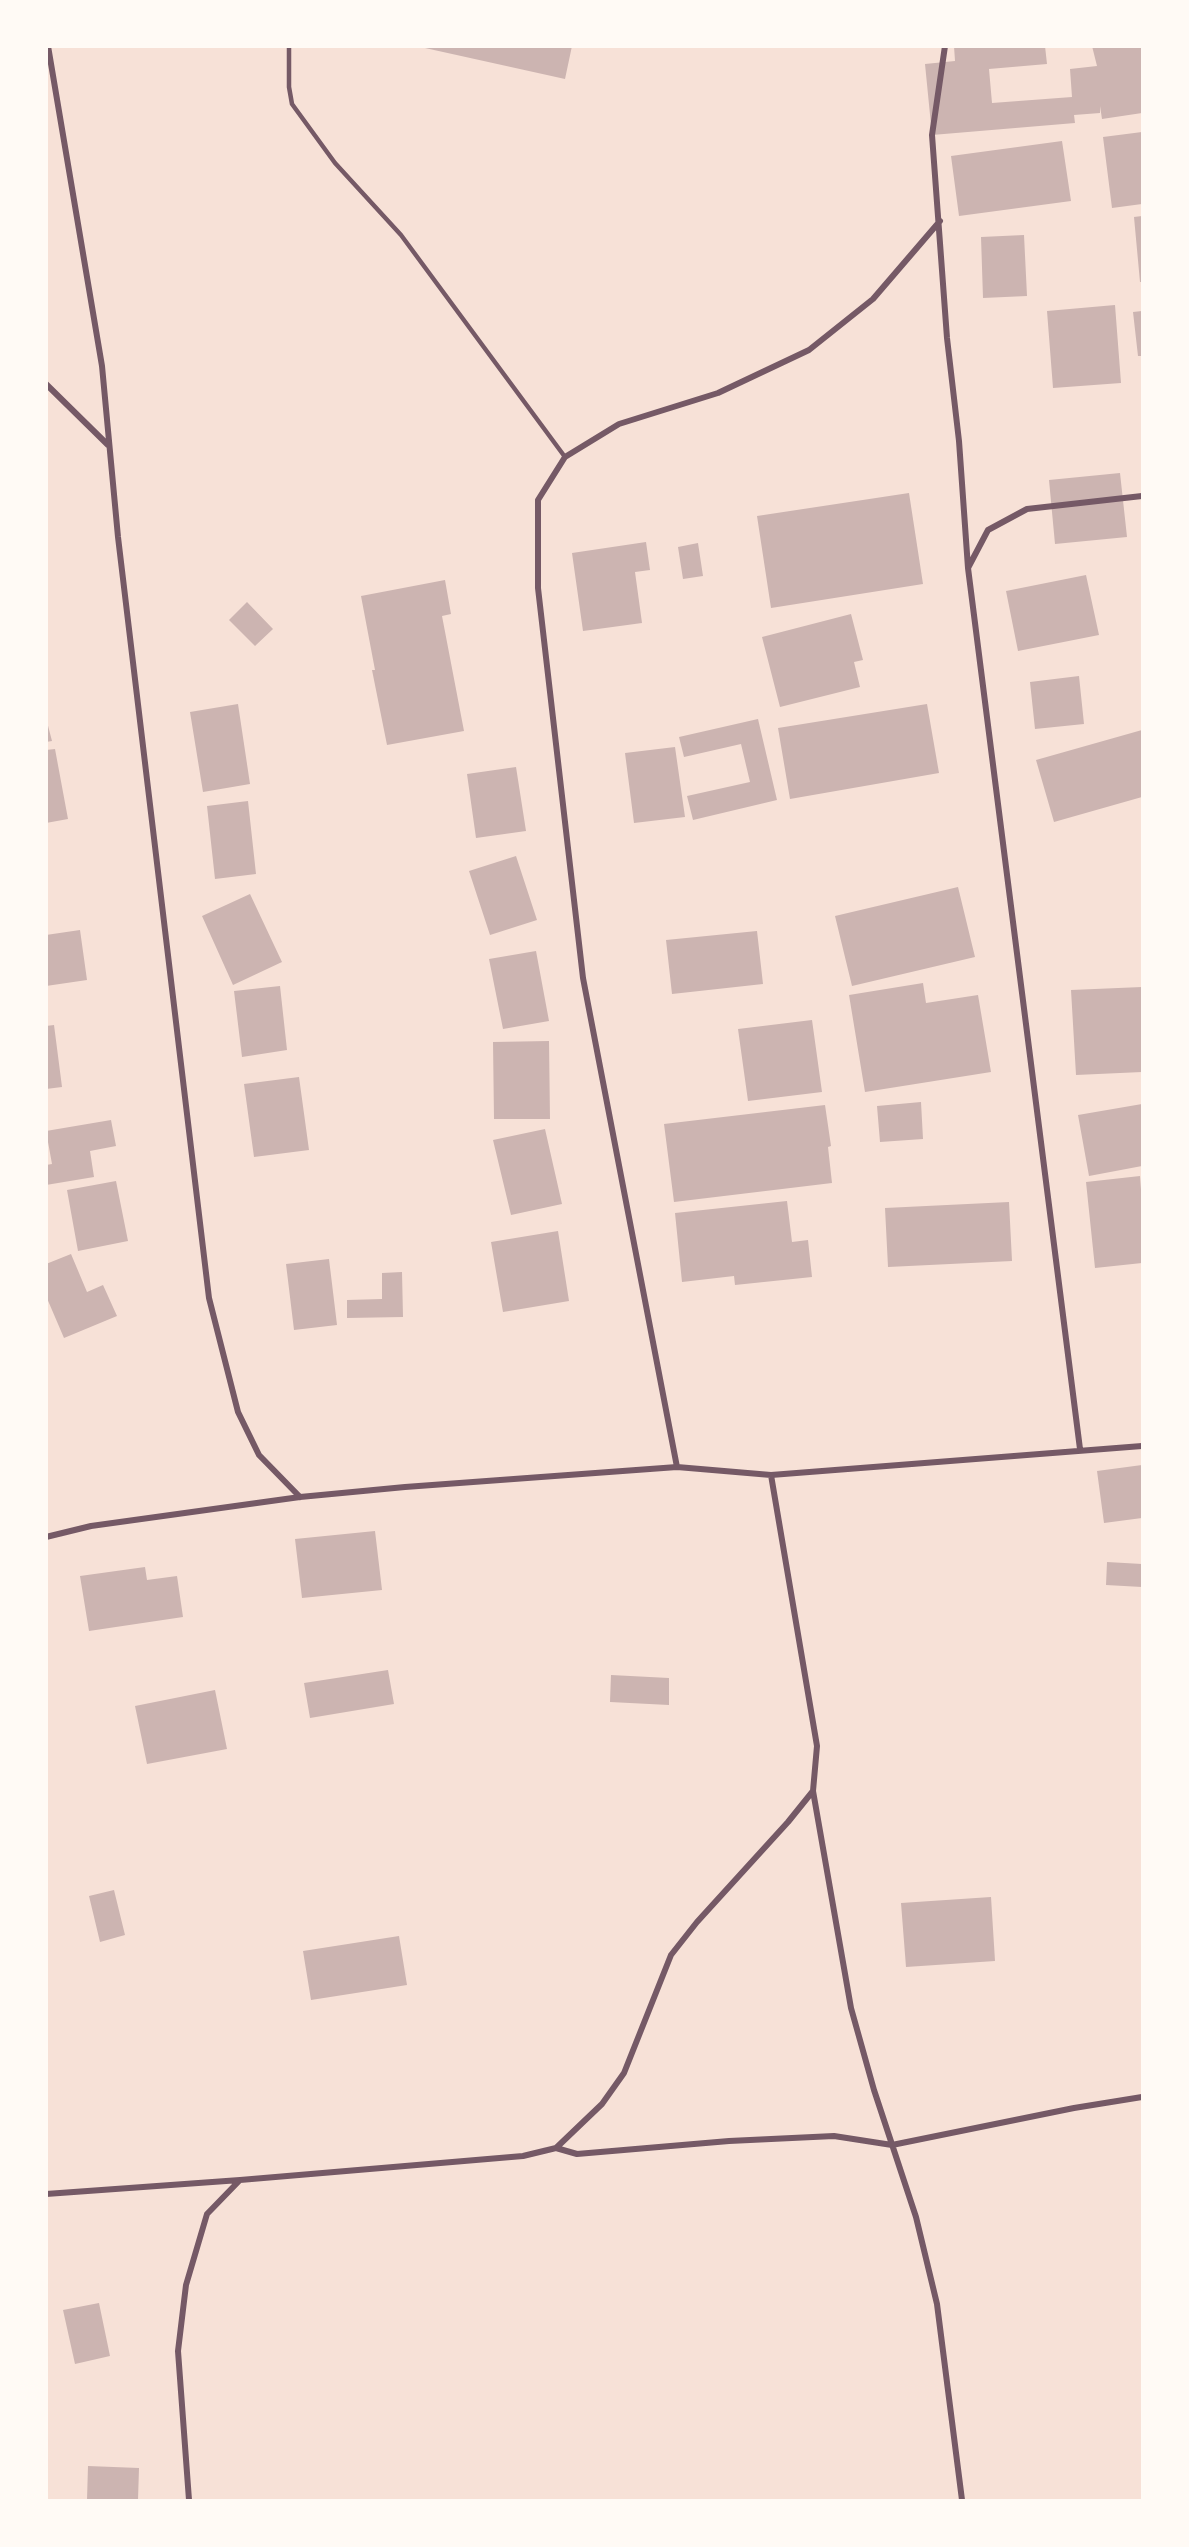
<!DOCTYPE html>
<style>
body{margin:0}
#map{position:relative;width:1189px;height:2547px;overflow:hidden;background:#f7e1d7;font-family:Inter,sans-serif}
canvas{display:block}
.frame{position:absolute;inset:0;border:48px solid #fffaf5;pointer-events:none}
</style>
<div id="map">
<canvas width="1189" height="2547"></canvas>
<div class="frame"></div>
</div>
<script>
const ctx = document.querySelector('canvas').getContext('2d');
ctx.lineJoin = 'round';
function paint(path, color) { ctx.fillStyle = color; ctx.fill(path, 'evenodd'); }
const shape = rows => new Path2D(rows.map(r => 'M' + r).join(''));
function stroke(path, color, width, dash) { ctx.strokeStyle = color; ctx.lineWidth = width; ctx.lineCap = dash ? 'butt' : 'round'; ctx.setLineDash(dash || []); ctx.stroke(path); }
const building = shape([
 [416,46,572,46,565,79],
 [954,46,1045,46,1047,64,989,69,992,103,1072,97,1070,69,1097,66,1092,46,1142,46,1142,113,1102,119,1100,106,1100,113,1074,115,1075,123,932,135,925,64,955,61],
 [1142,132,1142,204,1112,208,1103,137],
 [1062,141,1071,201,959,216,951,156],
 [1142,216,1142,282,1140,282,1134,217],
 [1024,235,1027,296,983,298,981,237],
 [1115,305,1121,383,1053,388,1047,311],
 [1142,311,1142,356,1138,356,1133,312],
 [1120,473,1127,537,1055,544,1049,480],
 [909,493,923,584,771,608,757,516],
 [646,542,650,570,635,572,642,623,583,631,572,553],
 [698,543,703,576,683,579,678,547],
 [1086,575,1099,635,1018,651,1006,591],
 [445,580,451,614,442,616,464,731,387,745,372,670,375,670,361,596],
 [247,602,273,629,255,646,229,620],
 [851,614,863,660,854,662,860,687,780,707,762,637],
 [1079,676,1084,724,1035,729,1030,682],
 [238,704,250,784,203,792,190,712],
 [927,704,939,773,790,799,778,728],
 [46,718,52,741,46,742],
 [758,719,777,800,693,820,687,796,750,782,741,744,684,757,679,737],
 [1142,730,1142,797,1054,822,1036,760],
 [675,747,685,817,634,823,625,753],
 [55,749,68,819,46,823,46,750],
 [516,767,526,831,476,838,467,774],
 [248,801,256,874,215,879,207,806],
 [516,856,537,920,490,935,469,871],
 [958,887,975,957,852,986,835,916],
 [250,894,282,962,233,985,202,916],
 [80,930,87,980,46,986,46,935],
 [757,931,763,984,672,994,666,940],
 [536,951,549,1021,503,1029,489,959],
 [923,983,926,1003,978,995,991,1072,865,1092,849,995],
 [280,986,287,1050,242,1057,234,991],
 [1142,987,1142,1072,1076,1075,1071,990],
 [812,1020,822,1092,748,1101,738,1029],
 [54,1025,62,1087,46,1089,46,1026],
 [549,1041,550,1119,494,1119,493,1042],
 [299,1077,309,1150,254,1157,244,1084],
 [921,1102,923,1139,880,1142,877,1106],
 [1142,1104,1142,1166,1089,1176,1078,1115],
 [825,1105,831,1146,828,1147,832,1183,674,1202,664,1124],
 [111,1120,116,1146,90,1151,94,1177,46,1185,46,1165,52,1164,46,1131],
 [545,1129,562,1204,511,1215,493,1140],
 [1140,1176,1142,1203,1142,1263,1095,1268,1086,1182],
 [116,1181,128,1241,78,1251,67,1190],
 [787,1201,792,1242,808,1240,812,1277,735,1285,734,1276,682,1282,675,1213],
 [1009,1202,1012,1261,888,1267,885,1208],
 [558,1231,569,1301,503,1312,491,1242],
 [71,1254,87,1292,103,1285,117,1316,64,1338,46,1296,46,1264],
 [329,1259,337,1325,294,1330,286,1264],
 [402,1272,403,1317,347,1318,347,1300,382,1299,382,1273],
 [1142,1465,1142,1518,1104,1523,1097,1471],
 [375,1531,382,1590,302,1598,295,1539],
 [1107,1562,1142,1564,1142,1587,1106,1585],
 [145,1567,147,1580,177,1576,183,1617,89,1631,80,1576],
 [388,1670,394,1704,310,1718,304,1683],
 [611,1675,669,1678,669,1705,610,1702],
 [215,1690,227,1749,147,1764,135,1706],
 [114,1890,125,1935,100,1942,89,1896],
 [991,1897,995,1961,906,1967,901,1903],
 [399,1936,407,1985,311,2000,303,1951],
 [99,2303,110,2356,75,2364,63,2310],
 [88,2466,139,2468,138,2500,87,2500]
]);
const service = shape([
 [289,46,289,87,292,104,335,163,401,235,565,457]
]);
const minor = shape([
 [48,46,102,366,118,537,209,1298,238,1412,259,1455,300,1497],
 [945,46,932,135,947,338,959,441,968,568],
 [46,384,108,445],
 [1080,1449,968,568,988,530,1027,509,1142,496],
 [677,1467,583,978,538,588,538,500,565,457,619,424,718,393,809,350,873,299,940,221],
 [46,1537,91,1526,300,1497,405,1487,677,1467,771,1475,1142,1446],
 [813,1791,851,2008,874,2090,916,2217,937,2304,962,2500],
 [556,2148,577,2154,729,2141,834,2136,892,2145,1074,2108,1142,2097],
 [46,2194,240,2180,523,2156,556,2148,602,2104,624,2073,671,1955,697,1922,788,1822,813,1791,817,1746,771,1475],
 [189,2500,178,2351,186,2285,207,2214,239,2181]
]);
paint(building, '#ccb4b1');
stroke(service, '#755966', 4.5);
stroke(minor, '#755966', 6);
</script>
